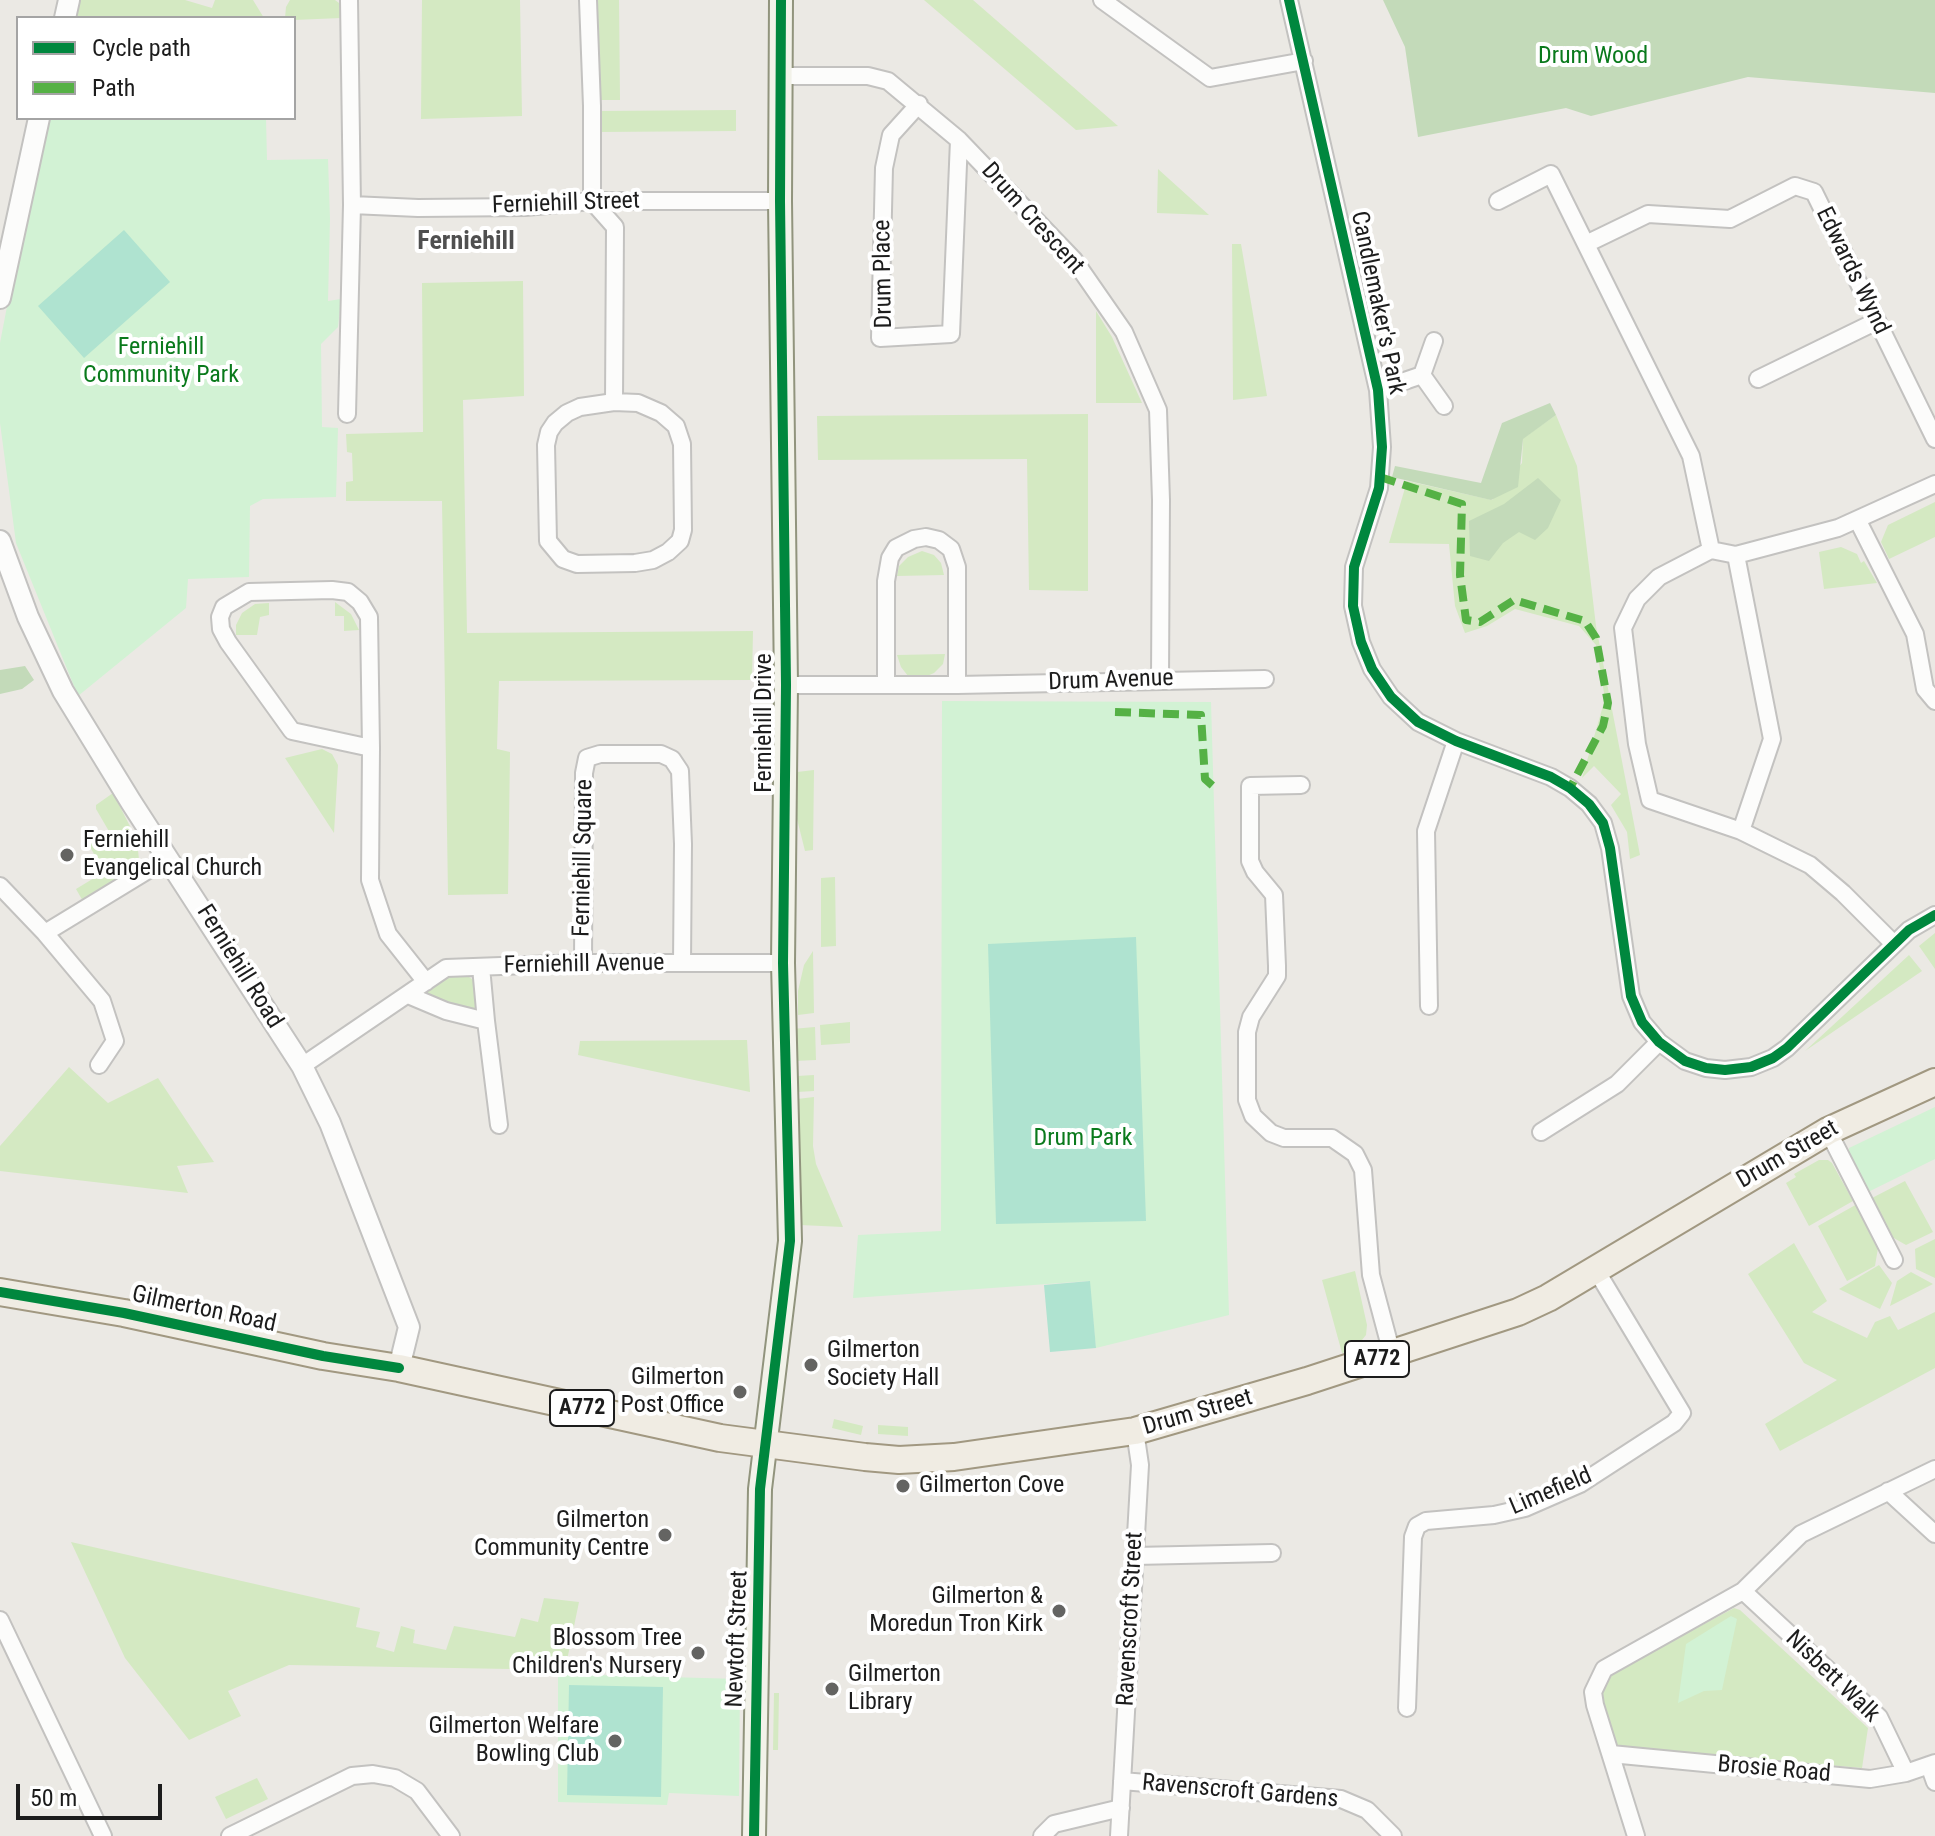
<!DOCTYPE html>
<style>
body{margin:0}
#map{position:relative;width:1935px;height:1836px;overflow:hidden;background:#ebe9e4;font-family:"Roboto Condensed",sans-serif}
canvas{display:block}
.legend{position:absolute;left:16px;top:16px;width:280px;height:104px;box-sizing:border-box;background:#fff;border:2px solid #a4a4a4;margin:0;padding:10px 14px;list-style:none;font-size:24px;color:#1c1c1c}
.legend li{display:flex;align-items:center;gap:16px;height:40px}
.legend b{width:40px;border:2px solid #a4a4a4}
.scale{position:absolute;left:16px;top:1784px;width:146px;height:36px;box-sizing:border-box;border:4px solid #1c1c1c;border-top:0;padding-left:10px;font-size:24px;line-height:28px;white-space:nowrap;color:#1c1c1c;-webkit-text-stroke:6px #fff;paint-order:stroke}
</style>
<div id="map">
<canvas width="1935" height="1836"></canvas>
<ul class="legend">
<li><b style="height:10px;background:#00873e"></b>Cycle path</li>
<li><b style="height:10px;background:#55b145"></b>Path</li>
</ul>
<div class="scale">50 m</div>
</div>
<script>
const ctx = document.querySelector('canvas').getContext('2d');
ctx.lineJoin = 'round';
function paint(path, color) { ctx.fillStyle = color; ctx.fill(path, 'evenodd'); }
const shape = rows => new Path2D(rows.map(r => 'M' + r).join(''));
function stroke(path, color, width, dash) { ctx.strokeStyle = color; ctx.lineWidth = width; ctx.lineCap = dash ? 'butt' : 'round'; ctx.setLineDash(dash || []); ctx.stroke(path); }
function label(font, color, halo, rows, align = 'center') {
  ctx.font = font + ' "Roboto Condensed",sans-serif'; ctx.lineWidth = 8; ctx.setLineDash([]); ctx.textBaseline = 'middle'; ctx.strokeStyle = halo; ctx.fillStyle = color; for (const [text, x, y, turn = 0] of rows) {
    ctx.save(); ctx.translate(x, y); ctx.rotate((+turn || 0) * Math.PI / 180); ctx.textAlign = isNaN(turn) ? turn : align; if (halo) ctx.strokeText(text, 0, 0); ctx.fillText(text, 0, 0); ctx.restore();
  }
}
const grass = shape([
 [77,0,185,0,212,8,215,0,253,0,264,18,72,18],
 [290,0,335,0,339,3,341,18,294,20,294,18,285,18,286,7],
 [422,0,520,0,522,116,421,119],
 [596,0,619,0,620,100,597,100],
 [924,0,973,0,1118,126,1076,130],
 [736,110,736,131,600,132,600,111],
 [1158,169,1209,215,1157,213],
 [1232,244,1241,244,1267,396,1233,400],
 [523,281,524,396,463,400,467,633,753,631,752,680,499,681,497,749,510,752,508,894,448,895,442,501,346,501,346,482,353,481,352,453,347,452,346,434,423,432,422,283],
 [1096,311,1112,337,1142,403,1096,403],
 [1088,414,1088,591,1029,590,1027,459,818,460,817,416],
 [1556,415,1577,466,1596,626,1640,855,1630,859,1627,832,1611,805,1621,794,1594,766,1582,778,1605,699,1596,645,1579,626,1515,609,1487,626,1465,633,1455,606,1449,544,1389,543,1407,481,1492,500,1522,463,1523,438],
 [1935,502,1935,537,1889,559,1881,542,1888,525],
 [1841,547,1857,554,1861,563,1864,561,1877,583,1824,589,1819,552],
 [922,551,934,555,941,563,944,575,897,576,899,566,908,557],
 [335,602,351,614,359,630,344,631,344,616,335,616],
 [269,603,269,615,260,617,257,635,236,635,236,625,242,613,255,604],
 [945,654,943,664,934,673,920,679,908,676,901,667,897,655],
 [322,749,332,754,338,765,334,833,285,758],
 [814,770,813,850,805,851,797,819,797,772],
 [113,793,137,840,139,860,133,872,84,903,76,889,104,872,89,845,110,833,96,809,96,805],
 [835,877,836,946,821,947,821,878],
 [1935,933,1935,969,1919,946],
 [813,951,814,1013,798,1015,798,991,804,965],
 [1909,955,1922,971,1805,1051],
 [443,973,466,975,478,983,482,1000,476,1008,454,1008,429,998,425,986],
 [850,1022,850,1043,821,1045,820,1025],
 [815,1027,816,1060,794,1061,792,1029],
 [747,1040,750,1092,578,1055,580,1041],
 [69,1067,108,1103,158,1078,214,1162,177,1166,188,1193,0,1171,0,1146],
 [814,1075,814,1091,797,1092,797,1076],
 [814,1097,813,1146,816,1164,843,1227,800,1225,795,1161,797,1099],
 [1819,1160,1828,1160,1832,1163,1853,1201,1809,1226,1786,1183,1796,1177,1794,1174],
 [1905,1181,1933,1232,1906,1245,1892,1237,1872,1198],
 [1859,1203,1879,1242,1875,1266,1847,1281,1818,1226],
 [1935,1239,1935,1278,1916,1269,1915,1249],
 [1794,1243,1827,1301,1812,1312,1867,1338,1875,1322,1890,1316,1898,1330,1935,1312,1935,1368,1780,1451,1765,1424,1837,1380,1804,1363,1748,1274],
 [1879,1265,1892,1283,1880,1309,1839,1289],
 [1355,1271,1367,1325,1366,1335,1354,1350,1342,1353,1322,1280],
 [1911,1272,1933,1284,1890,1306,1897,1281],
 [834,1419,863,1426,861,1435,832,1428],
 [878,1425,908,1427,908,1436,878,1434],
 [71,1542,360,1608,356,1627,380,1632,376,1647,394,1652,401,1626,415,1630,413,1643,446,1650,454,1626,515,1637,521,1618,538,1622,544,1598,579,1602,565,1670,289,1665,228,1691,241,1716,189,1740,125,1658],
 [1734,1608,1740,1610,1868,1728,1862,1768,1614,1746,1599,1703,1602,1690,1614,1672],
 [774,1693,779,1693,778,1750,773,1750],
 [257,1778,268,1799,226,1819,215,1797]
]);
const forest = shape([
 [1383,0,1935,0,1935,93,1748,77,1591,116,1566,108,1418,137,1405,47],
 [1550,403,1556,415,1523,439,1518,487,1491,500,1392,477,1395,466,1481,483,1502,423],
 [1538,478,1561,500,1548,528,1535,540,1519,532,1503,543,1489,561,1470,556,1469,521,1504,504],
 [25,666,34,680,22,689,0,694,0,670]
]);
const park = shape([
 [47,118,266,118,267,160,328,159,330,219,328,301,341,299,338,327,321,344,322,427,338,428,336,497,263,499,250,506,249,577,188,579,186,608,78,696,16,543,0,423,0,343,27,202],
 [942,701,1211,702,1229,1315,1096,1348,1089,1281,853,1298,858,1235,941,1231],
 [1935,1107,1935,1159,1866,1193,1848,1156,1849,1148],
 [1731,1616,1737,1619,1722,1690,1704,1691,1678,1703,1686,1644],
 [558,1674,740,1679,739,1796,669,1793,667,1805,558,1802]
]);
const pitch = shape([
 [124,230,170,282,84,358,38,306],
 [1136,937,1146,1221,996,1224,988,944],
 [1090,1281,1096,1348,1050,1352,1044,1285],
 [569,1685,663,1687,661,1797,567,1795]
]);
const minor = shape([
 [588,0,592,106,592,201,615,227,614,402],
 [1102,0,1210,78,1304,61],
 [1289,0,1378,390,1382,447,1379,488,1354,567,1353,606,1361,642,1372,669,1391,697,1418,722,1456,741,1551,777,1570,788,1589,804,1603,823,1610,848,1631,996,1642,1022,1659,1042,1685,1061,1706,1068,1725,1070,1751,1067,1773,1058,1787,1048,1909,930,1935,915],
 [780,76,868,76,888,81,959,140,1074,260,1124,332,1158,410,1161,500,1160,679],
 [919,104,891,135,884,168,880,338,951,334,959,140],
 [1498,201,1551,174,1691,456,1711,550],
 [352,205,418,208,525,207,592,201,780,201],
 [1586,244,1648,214,1730,219,1795,186,1814,192,1935,439],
 [1422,375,1434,341],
 [1758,379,1877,321],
 [1378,390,1422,375,1444,406],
 [614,402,638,403,661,413,676,426,682,444,683,530,680,541,668,552,653,560,635,563,577,564,563,559,548,541,546,445,549,432,555,423,567,413,580,407,614,402],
 [347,414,352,205,349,0],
 [1858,521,1915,634,1925,689,1935,701],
 [1736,555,1772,739,1741,831],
 [886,684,886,581,890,558,896,548,914,539,926,537,939,540,951,549,957,567,957,685],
 [786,685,957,685,1265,679],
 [371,748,292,731,228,642,221,629,220,617,224,607,249,592,332,590,348,592,360,602,369,617,371,748,370,880,388,934,426,982],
 [1301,785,1250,786,1250,861,1255,872,1274,895,1277,966,1277,976,1251,1017,1247,1032,1247,1100,1253,1116,1271,1133,1284,1138,1332,1138,1355,1154,1363,1170,1371,1275,1392,1354],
 [0,886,45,933,168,858],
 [45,933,102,1001,115,1041,99,1065],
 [1894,944,1843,893,1810,865,1741,831,1650,800,1637,744,1623,628,1637,599,1659,577,1711,550,1736,555,1838,528,1935,484],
 [583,963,584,773,587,758,600,754,661,754,672,759,680,771,683,844,682,963],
 [408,995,446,1011,486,1021,481,967],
 [1429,1006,1426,831,1456,741],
 [486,1021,499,1125],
 [302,1066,446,968,583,963,783,963],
 [1828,1131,1894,1260],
 [1541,1132,1617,1084,1659,1042],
 [1888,1491,1935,1534],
 [1135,1556,1272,1553],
 [1743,1591,1879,1717,1906,1773],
 [0,1620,103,1836],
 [1407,1708,1413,1537,1417,1526,1426,1521,1494,1515,1525,1508,1580,1484,1674,1423,1682,1413,1596,1270],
 [1611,1754,1870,1779,1906,1773,1935,1763],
 [1929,1765,1935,1782],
 [1122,1781,1341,1799,1367,1810,1393,1836],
 [230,1836,352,1776,373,1774,395,1778,417,1791,451,1836],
 [1042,1836,1054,1824,1121,1808],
 [1119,1836,1140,1465,1135,1431],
 [1636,1836,1595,1705,1593,1692,1604,1669,1743,1591,1801,1534,1935,1469]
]);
const tertiary = shape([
 [65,18,69,0],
 [0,298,39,118],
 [0,541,28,617,63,691,131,802,302,1066,330,1123,409,1327,399,1368]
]);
const secondary = shape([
 [754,1836,760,1489,790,1241,783,963,786,685,780,201,781,0]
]);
const primary = shape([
 [0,1292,124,1313,323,1356,399,1368,720,1438,865,1457,899,1460,954,1457,1135,1431,1307,1381,1518,1312,1548,1298,1828,1131,1935,1082]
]);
const quiet = shape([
 [1380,477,1462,504,1460,575,1466,620,1480,622,1514,600,1585,621,1596,638,1608,703,1603,726,1570,788],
 [1115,712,1201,715,1205,779,1214,787]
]);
const cycleway = shape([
 [1289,0,1378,390,1382,447,1379,488,1354,567,1353,606,1361,642,1372,669,1391,697,1418,722,1456,741,1551,777,1570,788,1589,804,1603,823,1610,848,1631,996,1642,1022,1659,1042,1685,1061,1706,1068,1725,1070,1751,1067,1773,1058,1787,1048,1909,930,1935,915],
 [0,1292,124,1313,323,1356,399,1368],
 [754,1836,760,1489,790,1241,783,963,786,685,780,201,781,0]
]);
const markers = [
 [67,855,8,"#646462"],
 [811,1365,8,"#646462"],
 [740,1392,8,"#646462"],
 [903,1486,8,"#646462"],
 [665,1535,8,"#646462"],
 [1059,1611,8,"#646462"],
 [698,1653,8,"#646462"],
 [832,1689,8,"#646462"],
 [615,1741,8,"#646462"]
];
const shields = [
 [1377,1359,64],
 [582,1408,64]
];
const shieldNames = [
 ["A772",1377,1359],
 ["A772",582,1408]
];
const parkNames = [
 ["Drum Wood",1593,57],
 ["Ferniehill",161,348],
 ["Community Park",161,376],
 ["Drum Park",1083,1139]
];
const streetNames = [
 ["Ferniehill Street",566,204,-2],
 ["Drum Crescent",1032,219,48],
 ["Edwards Wynd",1852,271,64],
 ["Drum Place",884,274,-91],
 ["Candlemaker's Park",1377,303,78],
 ["Drum Avenue",1111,681,-2],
 ["Ferniehill Drive",765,723,-90],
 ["Ferniehill Square",584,858,-89],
 ["Ferniehill Avenue",584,965,-1],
 ["Ferniehill Road",239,967,58],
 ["Drum Street",1788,1155,-30],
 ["Gilmerton Road",204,1310,12],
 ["Drum Street",1198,1413,-16],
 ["Limefield",1551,1492,-23],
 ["Ravenscroft Street",1131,1619,-87],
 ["Newtoft Street",738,1639,-88],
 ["Nisbett Walk",1832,1677,44],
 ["Brosie Road",1774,1770,5],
 ["Ravenscroft Gardens",1240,1792,5]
];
const poiNames = [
 ["Ferniehill",83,841,"left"],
 ["Evangelical Church",83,869,"left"],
 ["Gilmerton",827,1351,"left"],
 ["Society Hall",827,1379,"left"],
 ["Gilmerton",724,1378],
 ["Post Office",724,1406],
 ["Gilmerton Cove",919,1486,"left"],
 ["Gilmerton",649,1521],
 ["Community Centre",649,1549],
 ["Gilmerton &",1043,1597],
 ["Moredun Tron Kirk",1043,1625],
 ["Blossom Tree",682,1639],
 ["Children's Nursery",682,1667],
 ["Gilmerton",848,1675,"left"],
 ["Library",848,1703,"left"],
 ["Gilmerton Welfare",599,1727],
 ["Bowling Club",599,1755]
];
const neighbourhoodNames = [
 ["Ferniehill",466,242]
];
paint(grass, '#d4e9c2');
paint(forest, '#c3dab9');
paint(park, '#d2f2d4');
paint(pitch, '#afe3d0');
stroke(minor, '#c3c2c0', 20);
stroke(tertiary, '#c3c2c0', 24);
stroke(secondary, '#91947d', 26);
stroke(primary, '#a19881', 30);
stroke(minor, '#fcfcfb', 16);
stroke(tertiary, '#fcfcfb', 20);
stroke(secondary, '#f2f2e9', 22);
stroke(primary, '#f0ece3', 26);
stroke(quiet, '#55b145', 8, [16, 8]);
stroke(cycleway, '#00873e', 10);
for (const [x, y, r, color] of markers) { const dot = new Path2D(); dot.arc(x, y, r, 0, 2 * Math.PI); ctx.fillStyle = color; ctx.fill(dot); stroke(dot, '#fff', 3); }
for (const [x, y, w] of shields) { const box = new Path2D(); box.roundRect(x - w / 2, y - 18, w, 36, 6); ctx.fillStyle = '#fff'; ctx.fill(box); stroke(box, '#1c1c1c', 2); }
label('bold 22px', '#1c1c1c', null, shieldNames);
label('24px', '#0a7a1c', '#fff', parkNames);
label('24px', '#1c1c1c', '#fff', streetNames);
label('24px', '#1c1c1c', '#fff', poiNames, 'right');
label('bold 26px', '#4f4f4f', '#fff', neighbourhoodNames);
</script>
